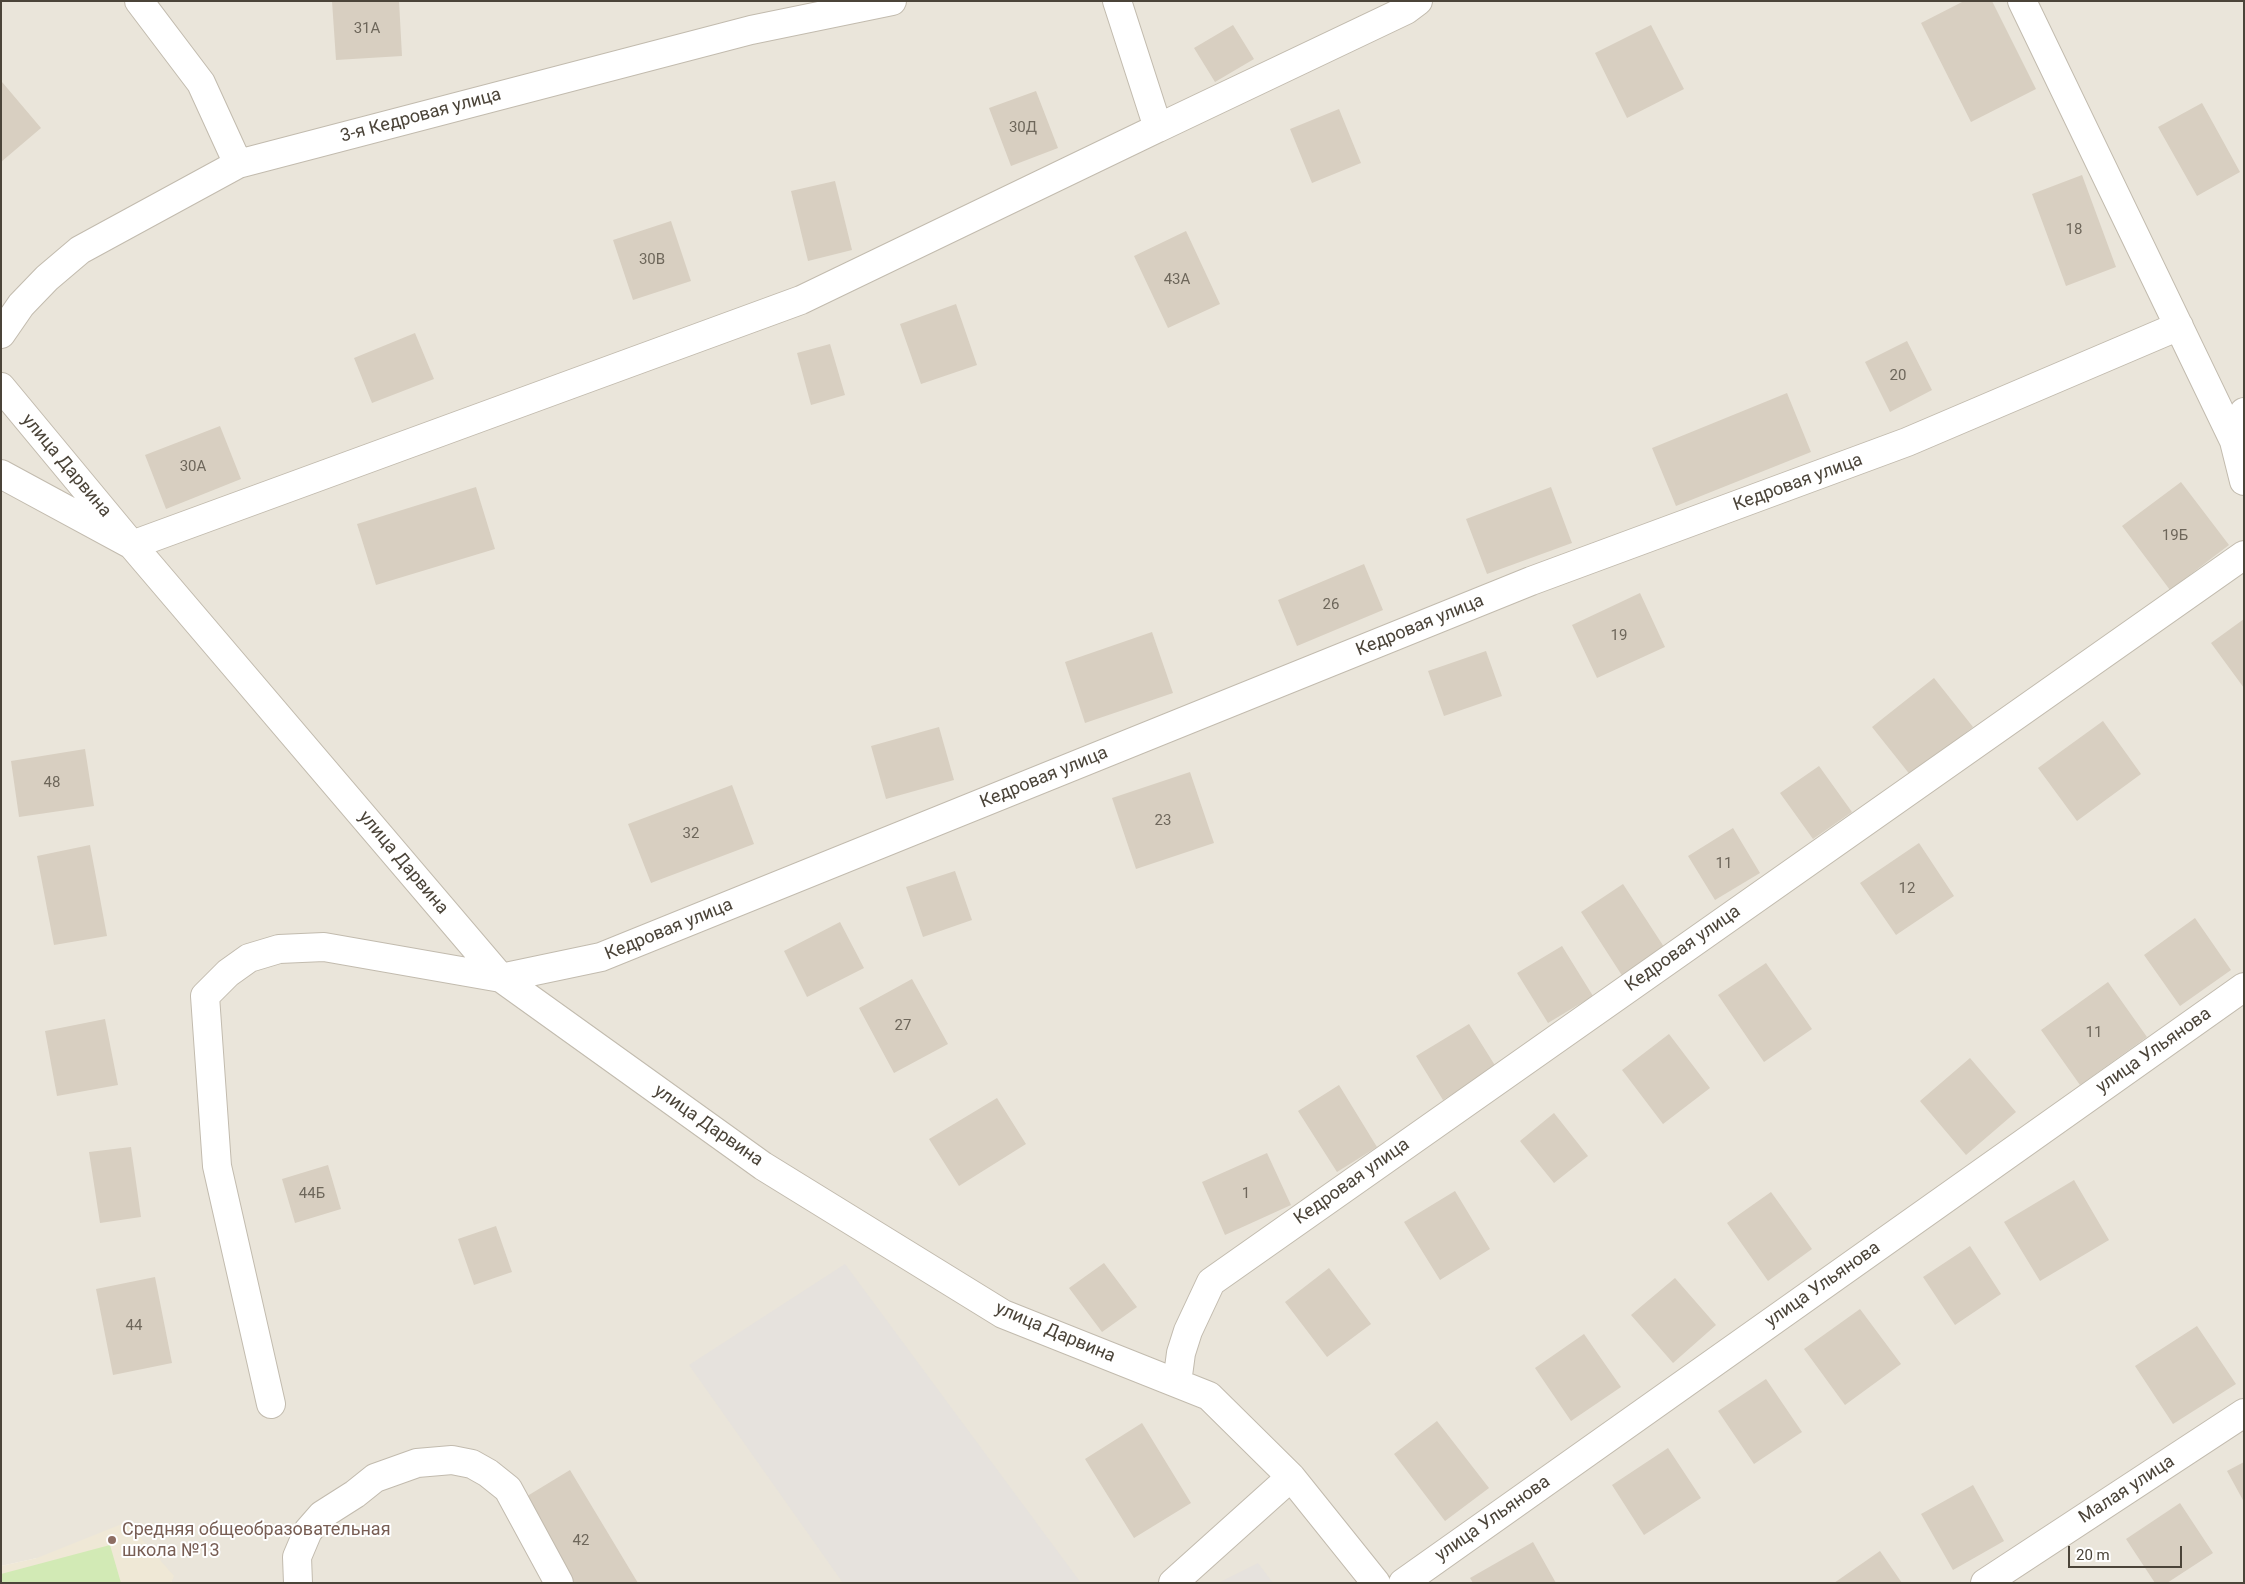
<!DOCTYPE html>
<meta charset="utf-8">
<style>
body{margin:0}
#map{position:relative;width:2245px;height:1584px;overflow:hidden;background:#f6f3ec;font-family:Roboto,sans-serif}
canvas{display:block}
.frame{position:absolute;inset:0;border:2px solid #4b4439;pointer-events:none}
.scale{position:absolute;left:2068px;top:1546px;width:114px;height:22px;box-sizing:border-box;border:2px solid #4b4439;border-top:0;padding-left:6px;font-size:15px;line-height:18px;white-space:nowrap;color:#4b4439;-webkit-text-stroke:4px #fff;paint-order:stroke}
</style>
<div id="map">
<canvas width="2245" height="1584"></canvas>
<div class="frame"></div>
<div class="scale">20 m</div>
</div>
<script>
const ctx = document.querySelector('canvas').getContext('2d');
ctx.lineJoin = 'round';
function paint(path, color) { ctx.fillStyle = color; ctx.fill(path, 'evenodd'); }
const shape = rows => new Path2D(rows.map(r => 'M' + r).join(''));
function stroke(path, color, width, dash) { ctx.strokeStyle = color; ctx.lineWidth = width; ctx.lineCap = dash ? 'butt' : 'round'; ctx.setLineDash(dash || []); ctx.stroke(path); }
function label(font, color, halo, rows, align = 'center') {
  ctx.font = font + ' Roboto,sans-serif'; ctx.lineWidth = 4; ctx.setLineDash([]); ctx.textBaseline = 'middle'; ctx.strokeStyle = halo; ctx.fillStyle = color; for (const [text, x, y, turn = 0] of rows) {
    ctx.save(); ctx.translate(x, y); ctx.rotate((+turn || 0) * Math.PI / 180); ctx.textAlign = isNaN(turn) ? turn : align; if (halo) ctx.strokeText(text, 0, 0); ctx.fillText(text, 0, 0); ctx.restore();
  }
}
const residential = shape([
 [1,1,2244,1,2244,1583,171,1583,173,1576,37,1558,1,1566]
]);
const industrial = shape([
 [845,1264,1081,1583,843,1583,689,1365],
 [1258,1563,1273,1583,1218,1583]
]);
const education = shape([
 [127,1522,174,1576,171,1583,1,1583,1,1566,37,1558]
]);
const green = shape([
 [110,1545,121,1583,1,1583,1,1574]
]);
const building = shape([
 [332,1,399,1,402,56,336,60],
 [1964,1,1992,1,2036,89,1971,122,1921,23],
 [1233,25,1254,59,1215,82,1194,48],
 [1651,25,1684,89,1627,118,1595,53],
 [2,82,41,128,1,162,1,84],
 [1036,91,1058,148,1011,166,989,108],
 [2202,103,2240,172,2197,196,2158,127],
 [1339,109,1361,163,1312,183,1290,129],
 [2082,175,2116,267,2066,286,2032,194],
 [835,181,852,250,808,261,791,191],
 [671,221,691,281,633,300,613,240],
 [1186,231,1220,304,1168,328,1134,256],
 [956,304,977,365,921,384,900,324],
 [415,333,434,379,372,403,354,358],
 [1907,341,1932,390,1890,412,1865,362],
 [830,344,845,395,811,405,797,353],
 [1787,393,1811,452,1676,506,1652,448],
 [220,426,241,479,166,509,145,455],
 [2181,482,2229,545,2170,590,2122,526],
 [476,487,495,549,376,585,357,524],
 [1551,487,1572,543,1487,574,1466,519],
 [1364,564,1383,610,1297,646,1278,600],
 [1640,593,1665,647,1597,678,1572,625],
 [2244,619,2244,688,2211,643],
 [1152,632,1173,693,1085,723,1065,662],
 [1486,651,1502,696,1444,716,1428,671],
 [1934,678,1973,727,1911,776,1872,727],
 [2103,721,2141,774,2077,821,2038,768],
 [939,727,954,780,886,799,871,746],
 [85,749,94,806,19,817,11,761],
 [1819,766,1852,812,1813,839,1780,793],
 [1190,772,1214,843,1136,869,1112,798],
 [732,785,754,844,651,883,628,824],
 [1733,828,1760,873,1715,900,1688,856],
 [1919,843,1954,896,1896,935,1860,883],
 [90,845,107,936,54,945,37,856],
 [955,871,972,920,923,937,906,887],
 [1623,884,1666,950,1623,977,1581,912],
 [2195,918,2231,970,2180,1006,2144,955],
 [840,922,864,968,807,997,784,951],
 [1562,946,1593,996,1548,1023,1517,973],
 [1766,963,1812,1029,1764,1062,1718,995],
 [912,979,948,1044,894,1073,859,1008],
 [2108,982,2147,1037,2080,1085,2041,1030],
 [105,1019,118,1085,57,1096,45,1031],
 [1469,1024,1496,1067,1443,1100,1416,1056],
 [1669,1034,1710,1088,1663,1124,1622,1070],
 [1970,1058,2016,1112,1966,1155,1920,1101],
 [1339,1085,1377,1147,1337,1172,1298,1111],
 [997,1098,1026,1144,959,1186,929,1139],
 [1554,1113,1588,1156,1554,1183,1520,1141],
 [131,1147,141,1217,100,1223,89,1152],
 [1267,1153,1291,1205,1225,1235,1202,1182],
 [328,1165,341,1209,295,1223,282,1179],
 [2074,1180,2109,1240,2040,1281,2004,1222],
 [1455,1191,1490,1249,1440,1280,1404,1222],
 [1771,1192,1812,1249,1768,1281,1727,1223],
 [496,1226,512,1272,474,1285,458,1239],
 [1970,1246,2001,1294,1955,1325,1923,1277],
 [1104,1263,1137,1307,1102,1332,1069,1288],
 [1329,1268,1371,1324,1327,1357,1285,1302],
 [155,1277,172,1363,113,1375,96,1289],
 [1675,1278,1716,1325,1673,1363,1631,1315],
 [1860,1309,1901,1364,1845,1405,1804,1349],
 [2197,1326,2236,1384,2173,1424,2135,1366],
 [1584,1334,1621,1387,1571,1421,1535,1368],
 [1766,1379,1802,1432,1754,1464,1718,1411],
 [1437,1421,1489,1488,1445,1521,1394,1454],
 [1142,1423,1191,1503,1134,1538,1085,1459],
 [1668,1448,1701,1498,1644,1535,1612,1485],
 [2244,1462,2244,1502,2227,1471],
 [570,1470,638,1583,575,1583,524,1498],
 [1973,1485,2004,1541,1953,1570,1921,1514],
 [2180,1503,2213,1553,2167,1583,2155,1583,2126,1539],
 [1533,1542,1556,1583,1473,1583,1470,1578],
 [1880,1551,1902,1583,1834,1583]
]);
const minor = shape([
 [139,1,201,83,238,164],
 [2022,1,2234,441,2244,481],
 [1158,128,1406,10,1418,1],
 [1,334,21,305,47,278,80,250,238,164,751,30,892,1],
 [1,387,132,545,501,978,763,1166,1003,1314,1209,1396,1291,1477,1376,1583],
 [2234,441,2244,412],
 [1,474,132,545,801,300,1158,128,1117,1],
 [1177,1383,1181,1353,1188,1331,1211,1282,2244,555],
 [271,1404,217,1166,205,996,228,973,249,958,279,949,324,947,501,978,601,957,1531,581,1907,442,2179,326],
 [298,1583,297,1557,308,1531,322,1515,355,1494,375,1478,417,1463,452,1460,472,1464,488,1473,508,1489,559,1583],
 [1173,1583,1291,1477],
 [1403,1583,2244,987],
 [1985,1583,2244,1413]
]);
const markers = [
 [112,1540,5,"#8d6e63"]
];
const numberNames = [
 ["31А",367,29],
 ["30Д",1023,128],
 ["18",2074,230],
 ["30В",652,260],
 ["43А",1177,280],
 ["20",1898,376],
 ["30А",193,467],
 ["19Б",2175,536],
 ["26",1331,605],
 ["19",1619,636],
 ["48",52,783],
 ["23",1163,821],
 ["32",691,834],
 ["11",1724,864],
 ["12",1907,889],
 ["27",903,1026],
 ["11",2094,1033],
 ["44Б",312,1194],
 ["1",1246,1194],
 ["44",134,1326],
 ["42",581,1541]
];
const streetNames = [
 ["3-я Кедровая улица",421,116,-15],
 ["улица Дарвина",66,466,50],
 ["Кедровая улица",1798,483,-20],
 ["Кедровая улица",1420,626,-22],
 ["Кедровая улица",1044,778,-22],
 ["улица Дарвина",403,863,50],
 ["Кедровая улица",669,930,-22],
 ["Кедровая улица",1683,949,-35],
 ["улица Ульянова",2154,1051,-35],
 ["улица Дарвина",708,1126,35],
 ["Кедровая улица",1352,1182,-35],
 ["улица Ульянова",1823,1285,-35],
 ["улица Дарвина",1055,1333,23],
 ["Малая улица",2127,1490,-33],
 ["улица Ульянова",1493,1519,-35]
];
const educationNames = [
 ["Средняя общеобразовательная",122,1530],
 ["школа №13",122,1551]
];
paint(residential, '#eae5da');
paint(industrial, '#e6e2dd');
paint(education, '#efe8d6');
paint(green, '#d2eab5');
paint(building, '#d8cfc1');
stroke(minor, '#c2bbae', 30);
stroke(minor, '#fff', 28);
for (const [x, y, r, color] of markers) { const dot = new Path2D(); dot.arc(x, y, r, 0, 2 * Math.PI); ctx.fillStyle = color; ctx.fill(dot); stroke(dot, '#fff', 2); }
label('15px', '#6e675b', null, numberNames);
label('18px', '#4b4439', '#fff', streetNames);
label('18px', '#785e54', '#fff', educationNames, 'left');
</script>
